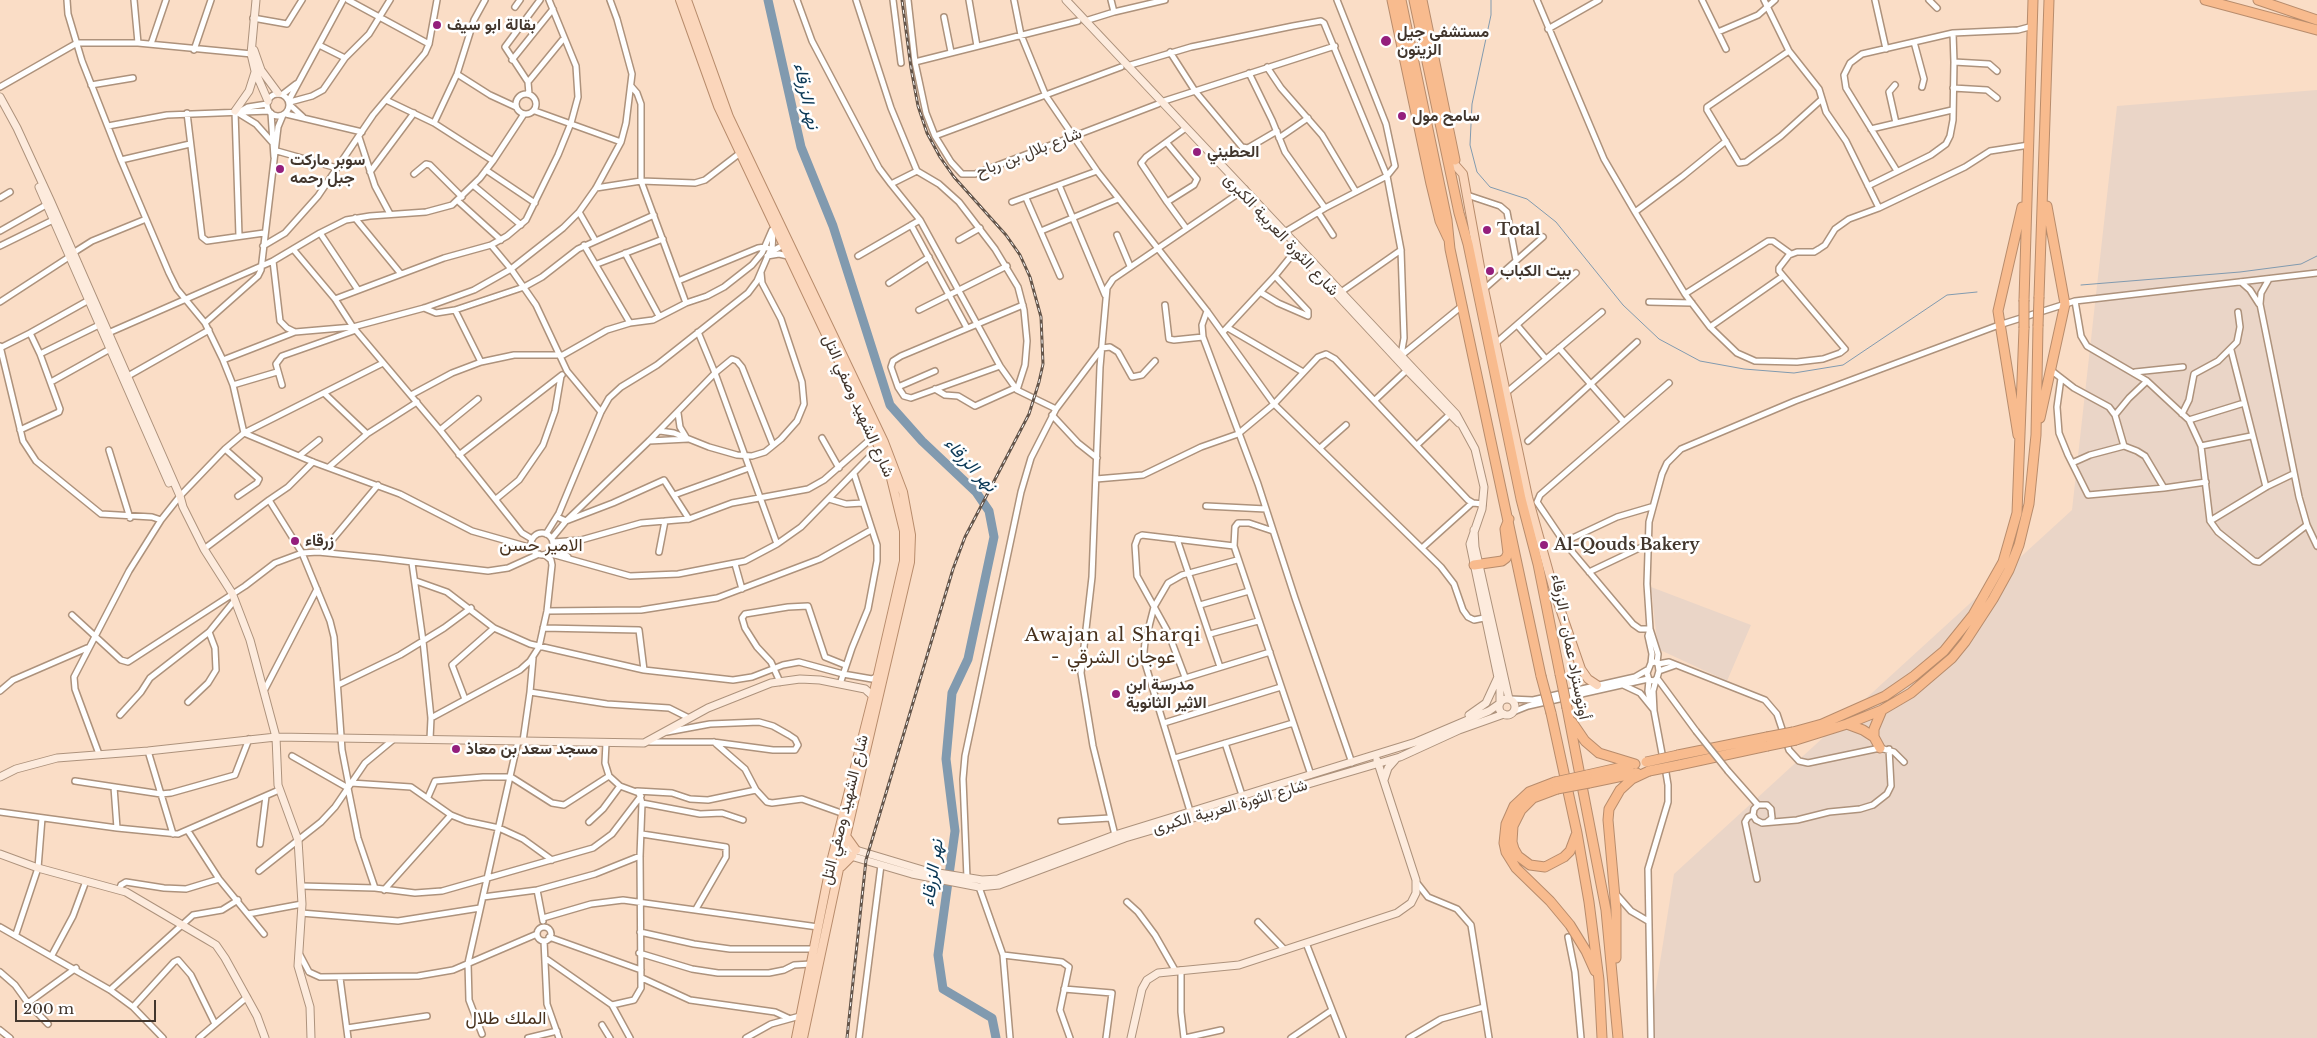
<!DOCTYPE html>
<meta charset="utf-8">
<style>
body{margin:0}
#map{position:relative;width:2317px;height:1038px;overflow:hidden;background:#faddc6;font-family:"Libre Baskerville",serif}
canvas{display:block}
.scale{position:absolute;left:15px;top:1000px;width:141px;height:22px;box-sizing:border-box;border:2px solid #42362d;border-top:0;padding-left:6px;font-size:15px;line-height:18px;white-space:nowrap;color:#42362d;-webkit-text-stroke:4px #fff;paint-order:stroke}
</style>
<div id="map">
<canvas width="2317" height="1038"></canvas>
<div class="scale">200 m</div>
</div>
<script>
const ctx = document.querySelector('canvas').getContext('2d');
ctx.lineJoin = 'round';
function paint(path, color) { ctx.fillStyle = color; ctx.fill(path, 'evenodd'); }
const shape = rows => new Path2D(rows.map(r => 'M' + r).join(''));
function stroke(path, color, width, dash) { ctx.strokeStyle = color; ctx.lineWidth = width; ctx.lineCap = dash ? 'butt' : 'round'; ctx.setLineDash(dash || []); ctx.stroke(path); }
function label(font, color, halo, rows, align = 'center') {
  ctx.font = font + ' "Libre Baskerville",Vazirmatn,serif'; ctx.lineWidth = 5; ctx.setLineDash([]); ctx.textBaseline = 'middle'; ctx.strokeStyle = halo; ctx.fillStyle = color; for (const [text, x, y, turn = 0] of rows) {
    ctx.save(); ctx.translate(x, y); ctx.rotate((+turn || 0) * Math.PI / 180); ctx.textAlign = isNaN(turn) ? turn : align; if (halo) ctx.strokeText(text, 0, 0); ctx.fillText(text, 0, 0); ctx.restore();
  }
}
const industrial = shape([
 [2317,90,2317,1038,1648,1038,1674,874,2072,510,2117,106],
 [1651,587,1751,625,1727,681,1658,649]
]);
const stream = shape([
 [1491,0,1491,15,1472,104,1470,145,1477,172,1490,187,1527,199,1556,222,1623,305,1659,339,1700,361,1744,369,1794,373,1843,365,1947,295,1977,292],
 [2081,285,2240,272,2301,264,2317,256]
]);
const river = shape([
 [768,0,801,147,833,226,890,405,922,441,976,492,989,511,994,537,968,659,952,693,946,759,955,831,938,955,943,989,992,1018,996,1038]
]);
const street = shape([
 [67,0,68,14,82,61,121,160,169,273,177,289,205,323,223,360,233,385,244,433],
 [348,0,429,44],
 [797,0,812,41,879,168,891,184],
 [856,0,891,108,917,171,939,184,959,202,995,249,1018,287,1024,310,1027,341,1025,365,1017,390,1000,366,920,220,891,184,917,171],
 [893,0,901,63],
 [908,0,915,62,926,113,935,136,951,162,962,174,975,174,1158,104],
 [969,0,977,46],
 [1014,0,1021,35,1046,96,1097,171,1207,311,1274,404,1441,567,1454,584,1463,610,1468,617,1474,620,1484,618],
 [1111,0,1114,12],
 [1537,0,1604,159,1635,212,1685,294,1710,327,1737,353,1755,361,1797,362,1823,359,1840,353,1845,349,1779,271,1779,268,1789,255,1797,252,1814,252,1819,249,1825,245,1835,229,1849,219,1879,208,1965,167,1990,151,2029,145],
 [1702,0,1726,49],
 [1764,0,1789,51,1819,89,1826,112,1846,141,1879,208],
 [1875,0,1886,49],
 [1929,0,1937,8],
 [515,7,520,0],
 [944,17,951,52],
 [253,18,287,24,302,0],
 [1085,21,1114,12,1165,0],
 [1548,29,1599,0],
 [1718,32,1758,15,1775,0],
 [1914,42,1924,79,1922,87],
 [138,43,252,54],
 [151,44,166,0],
 [319,45,345,58],
 [194,50,211,0],
 [1789,51,1707,107,1707,110,1739,163,1746,162,1781,136,1822,99],
 [1170,52,1195,91,1242,147,1248,148,1277,131],
 [512,60,553,9],
 [915,62,1078,21],
 [1954,62,1989,64,1997,71],
 [1127,66,1191,47,1293,26,1321,21,1324,23,1387,176,1401,250,1404,338,1401,355],
 [1267,67,1281,88,1322,135,1356,192],
 [1249,73,1272,120,1285,152,1325,208],
 [457,74,490,95,516,107],
 [528,82,564,38],
 [91,85,133,78],
 [1895,85,1889,92,1896,123],
 [631,86,637,93,641,104,641,181,686,303],
 [0,87,77,43,138,43,134,0],
 [1953,88,1987,90,1997,98],
 '267 105a11 11 0 1 1 22 0a11 11 0 1 1-22 0Z',
 '516 104a10 10 0 1 1 20 0a10 10 0 1 1-20 0Z',
 [283,94,296,84],
 [529,94,528,82,505,47,540,0],
 [289,100,343,0],
 [386,100,434,123,493,161],
 [290,102,312,96,323,90,345,58,369,34,390,0],
 [1161,102,1335,46],
 [290,105,303,117],
 [241,111,248,107,267,104],
 [535,111,621,142],
 [187,113,202,237,207,241,264,233],
 [271,113,274,157],
 [286,114,362,132],
 [434,123,457,74,474,20,485,0],
 [108,126,167,115,269,111],
 [1871,129,1952,110],
 [935,136,1121,67],
 [359,137,375,186,390,214],
 [1279,138,1308,118],
 [1167,143,1197,179,1194,185,1167,202,1141,163,1146,157,1183,130],
 [277,151,337,168],
 [121,160,190,144],
 [486,170,535,203],
 [1897,171,1846,88,1844,75,1850,63,1862,54,1953,33,2018,30,2033,26],
 [370,172,414,113],
 [414,174,426,164,430,165,462,197],
 [473,185,521,225],
 [1059,185,1105,295],
 [1868,186,1931,155,1946,144,1950,136,1953,120,1954,62,1953,33],
 [596,188,641,181,695,183,705,180,740,153],
 [1467,195,1500,206,1507,212,1516,260],
 [0,198,10,192],
 [1026,198,1060,276],
 [458,201,501,240],
 [1012,202,1097,171],
 [1167,202,1186,228],
 [579,212,595,240],
 [1318,212,1333,235],
 [1635,212,1683,176,1726,141],
 [355,218,401,274],
 [911,225,967,328],
 [0,231,46,205],
 [1041,231,1118,199],
 [1285,232,1325,208,1387,176,1395,166,1386,124,1337,0],
 [320,233,358,290],
 [1117,235,1130,266],
 [239,236,235,111,256,124,272,142],
 [959,240,980,228],
 [491,245,511,269,536,305,567,371,601,412],
 [584,245,630,323],
 [0,246,53,220],
 [263,246,285,233,318,196,373,115,425,53,429,44,437,0],
 [293,249,335,299,353,327,440,430,522,533,532,539],
 [73,253,92,241,146,219],
 [625,253,659,316],
 [767,256,779,254,788,256],
 [858,256,920,220],
 [273,261,280,321,287,328,295,332,353,327,424,308,474,290,511,269,563,228,579,212,596,188,621,142,626,123,632,74,617,19,610,0],
 [597,264,663,239],
 [2269,279,2261,293,2260,304,2299,497,2307,525,2317,546],
 [678,281,758,248,765,247,772,250,773,232],
 [2241,282,2250,290,2259,304],
 [889,283,929,257],
 [1483,290,1543,237],
 [1260,292,1278,303,1308,316,1308,311,1275,276],
 [1341,292,1401,250],
 [1685,294,1768,241,1773,241,1791,254],
 [335,299,444,258,491,245,507,236,526,220,558,155,571,123,578,97,576,66,549,0],
 [2075,301,2081,336,2087,346,2147,381,2189,420,2201,446,2210,521,2218,532,2254,561,2259,562,2307,525],
 [0,302,69,257],
 [1649,302,1692,303],
 [1165,305,1169,339,1174,340,1203,337],
 [424,308,436,313,455,310,524,287,542,277,578,249,654,215],
 [455,310,481,362],
 [919,310,1007,266],
 [1207,311,1202,325,1203,337,1258,484,1295,598,1352,763],
 [205,323,258,276,261,270,278,127,283,115],
 [1517,325,1546,359],
 [1710,327,1783,276],
 [1228,328,1303,372],
 [698,332,715,373,777,544],
 [1223,332,1275,276,1296,250],
 [106,334,273,261,320,233,346,220,370,216,426,212,452,205,480,178,493,161,524,114],
 [1496,343,1576,273],
 [0,346,23,441,36,461,101,514,152,517,161,520],
 [0,348,30,333],
 [1559,348,1624,422,1540,495,1537,502,1564,542,1633,624,1640,629,1650,629],
 [2231,350,2266,487],
 [40,354,99,325],
 [1402,355,1463,305],
 [223,360,295,332],
 [1000,366,911,398,904,396,898,387,891,367,893,361,901,356,1023,305],
 [2052,371,2074,388,2109,407,2115,415,2124,446],
 [2135,372,2183,367],
 [128,376,209,330],
 [2061,378,2057,407,2059,433,2068,455,2088,495,2164,488],
 [51,382,110,349],
 [233,385,277,372],
 [282,385,276,364,282,356,356,330],
 [898,387,935,371],
 [935,389,945,395,958,396,975,406,1015,388],
 [1017,390,1056,409],
 [1507,392,1602,312],
 [324,393,367,434],
 [411,395,452,373,481,362,514,355,563,355,607,330,630,323,653,320,686,303,707,296,724,287,752,265,762,253,772,230],
 [1375,400,1407,370],
 [678,413,680,427,686,437],
 [2182,414,2189,400,2194,374,2218,361,2237,342,2240,327,2238,312],
 [1052,415,1078,443,1097,458],
 [2115,415,2129,398,2147,381],
 [2189,420,2244,403],
 [1624,422,1669,383],
 [20,430,59,412,60,409,40,354,30,333,89,300],
 [440,430,478,399],
 [660,431,674,433,709,447,737,455,752,456,765,452,781,439,797,421,804,404,802,382,781,319,762,283,761,273],
 [244,433,313,462,400,494,472,531,532,548],
 [822,438,839,468],
 [649,441,688,439],
 [1528,441,1637,342],
 [1417,445,1449,415],
 [2201,446,2251,436],
 [1320,448,1346,425],
 [225,449,259,479,257,483,238,496],
 [109,450,130,518],
 [459,455,562,375],
 [299,456,319,440],
 [313,462,288,487,269,500,302,553,330,621,334,637,342,750,349,786],
 [2072,463,2090,455,2124,446,2137,451,2145,456,2164,488,2206,482],
 [329,467,367,434,417,402],
 [1096,479,1143,475,1201,447,1238,434,1274,404,1318,357,1326,354,1335,359,1468,500,1473,503,1483,504],
 [674,495,749,468],
 [496,499,519,480,543,445,555,411,561,376],
 [829,499,846,504,863,503],
 [1206,506,1266,509],
 [557,517,566,521,613,503,664,480,689,519],
 [2210,521,2266,487,2293,474],
 '531 544a11 11 0 1 1 22 0a11 11 0 1 1-22 0Z',
 [546,534,559,513,601,412,609,398,621,387,657,365,748,293,757,281,769,253,785,244],
 [552,538,566,521,649,441,715,373,732,359,737,361,742,367,773,445],
 [1177,539,1220,667],
 [553,542,581,540,641,523,689,519,732,503,808,489,824,480,874,436],
 [1564,542,1617,517,1651,507],
 [553,544,568,557],
 [1234,546,1235,527,1238,523,1249,523,1273,531],
 [1422,548,1472,503],
 [204,549,269,500],
 [322,552,378,485],
 [659,552,665,521],
 [548,553,630,576,678,574,745,561,777,544,801,527,879,447],
 [412,563,423,641,431,718,430,739],
 [735,564,742,589],
 [1589,572,1648,544],
 [416,581,447,592,494,628,530,644,644,670,733,680,752,677,783,665,799,662,843,674,872,679,878,676],
 [1200,605,1249,591],
 [547,611,641,610,717,598,820,559,871,530],
 [72,615,121,660,128,662,245,586,275,563,302,553,318,552,379,558,488,571,508,568,539,554],
 [543,628,639,630,644,670],
 [1650,629,1658,654,1657,663],
 [1210,634,1258,621],
 [1651,663,1652,654,1648,636,1650,629,1647,584,1649,522,1662,474,1667,463,1681,449,1795,401,1999,325,2075,301,2317,273],
 [1658,664,1659,671,1657,678,1654,681,1649,680,1647,673,1651,663,1655,662,1658,664,1669,662,1765,700,1777,714,1789,750,1799,761,1808,763,1880,748,1894,752,1904,762],
 [1659,671,1676,665],
 [1185,677,1168,632,1137,576,1135,545,1138,537,1142,535,1234,546,1311,775],
 [1657,678,1696,731],
 [1649,680,1648,691,1650,701],
 [1656,680,1653,691,1654,711,1663,759],
 [780,682,771,662,757,647,745,628,742,618,745,614,788,607,808,606,825,657,845,665],
 [840,684,852,648,868,609,877,561,877,545,854,474],
 [338,685,400,655,444,628,471,608],
 [1623,685,1640,693,1653,709],
 [1153,688,1270,652],
 [265,689,317,589],
 [0,691,13,680,87,648],
 [530,692,533,658],
 [465,699,452,665,494,628],
 [1510,699,1533,700,1635,677,1647,670],
 [188,702,208,683,216,670,215,648,209,632],
 [1513,712,1528,706,1648,679],
 [120,715,141,692,150,678,209,632,235,600],
 [431,718,520,670,530,661,539,647,547,611,552,565,551,560,545,555],
 [1164,723,1281,687],
 [523,741,530,692,607,704,669,708,689,718],
 [650,742,713,742,773,750,795,750,798,745,795,739,789,735,773,726,759,722,710,724,667,732],
 [714,742,745,769,756,790,767,802,772,803,802,799,844,814],
 [606,743,605,763,609,776,620,786,639,793,642,803,640,856,641,988,634,1000,612,1005],
 [1225,743,1242,795],
 [148,751,173,834],
 [99,754,75,689,74,677,129,571,161,520,180,496,225,449,244,433,383,363],
 [292,756,348,788,358,838,375,888],
 [1175,758,1293,723],
 [1728,771,1758,805],
 [75,781,161,794,171,793,235,775,249,739],
 [351,783,411,787,451,815,466,821,499,828,523,839,552,860],
 [114,787,117,828],
 [637,791,672,793,690,799,708,800,756,790],
 [428,797,435,781,483,777,511,777,552,803,564,805,609,776],
 [642,803,700,814,722,813,743,820],
 [1190,811,1145,663,1144,652,1145,642,1154,607,1168,583,1182,575,1237,560],
 [0,812,117,828,178,834,279,790],
 [1753,815,1748,817,1745,822,1757,879],
 [1061,821,1110,818],
 [589,822,603,809,620,786],
 [1767,822,1772,818,1771,809,1767,805,1758,805,1754,809,1753,815,1756,820,1762,823,1797,820,1829,812,1860,809,1873,805,1887,794,1891,786,1889,749],
 [188,831,219,879,264,934],
 [642,834,726,847,726,857,696,909],
 [1115,835,1093,746,1081,673,1092,577,1100,367,1107,288,1113,279,1245,189],
 [260,844,266,796],
 [259,871,321,822,335,807,365,763,394,739],
 [967,878,963,779,965,756,1021,492,1031,458,1056,409,1102,348,1110,347,1118,352,1132,377,1142,375,1155,361],
 [1417,883,1428,897,1457,909,1471,925,1489,1038],
 [301,886,375,888,415,893,442,891,593,848,612,834,641,796],
 [979,887,1003,955,1062,962,1069,967,1060,1010,1070,1038],
 [119,890,121,885,126,882,164,888,186,889,219,879],
 [384,890,451,815],
 [537,890,543,921],
 [1616,894,1631,911,1648,921],
 [483,897,537,890,595,874,640,856],
 [1127,902,1138,912,1155,935,1175,970],
 [301,913,398,921,480,908],
 [248,914,302,904],
 [543,918,591,904,623,900,818,927],
 [1258,922,1285,950],
 [0,927,110,990,133,1007,163,1038],
 '537 934a7 7 0 1 1 14 0a7 7 0 1 1-14 0Z',
 [640,932,694,944,730,949,814,949],
 [16,934,38,868,42,818],
 [549,937,641,970],
 [1568,937,1575,972,1581,1038],
 [544,941,547,1004,559,1038],
 [1306,943,1343,1038],
 [639,953,692,969,718,973,769,973,784,970,794,965,811,964],
 [52,955,73,916,86,881],
 [300,955,309,972,320,977,418,976,453,970,537,934],
 [1003,955,1010,1038],
 [545,958,612,1005,630,1038],
 [1181,970,1181,1012,1184,1038],
 [0,972,15,985,28,1003,76,968],
 [340,978,348,1038],
 [642,978,690,1000,775,1012,788,1018],
 [1064,989,1112,993,1106,1038],
 [110,990,193,915,222,910,238,900],
 [28,1003,48,1024],
 [133,1007,174,962,178,960,191,975,215,1024],
 [602,1025,610,1038],
 [347,1028,427,1016],
 [0,1030,10,1038],
 [482,1034,469,1000,468,963,518,741],
 [199,1038,247,997],
 [528,1038,557,1031],
 [746,1038,771,1024,800,1016],
 [859,1038,881,865],
 [1185,1038,1221,1030],
 [1291,1038,1332,1010],
 [1409,1038,1441,1019,1484,1007],
 [1651,1038,1648,869,1668,802,1668,785,1665,767]
]);
const secondary = shape([
 [256,0,251,54,255,71,268,101],
 [1066,0,1456,414,1475,449,1484,487,1482,509,1470,544,1500,687,1500,703],
 [254,50,261,70,278,93],
 [0,97,17,128,51,202,180,496,183,507,204,549,232,593,250,640,276,737,278,785,298,840,302,904,298,966,310,1007,311,1038],
 [235,111,249,91,255,72],
 [39,187,169,483],
 [1305,260,1407,370,1459,423],
 [1474,530,1475,547,1509,699],
 '1499 707a8 8 0 1 1 16 0a8 8 0 1 1-16 0Z',
 [1469,715,1486,703,1498,677],
 [0,777,16,769,57,758,148,751,276,737,644,743,708,708,771,683,800,679,820,680,865,689,873,696],
 [1384,780,1388,768,1395,760],
 [836,844,926,871,982,880,998,879,1115,835,1416,742,1489,711,1499,704],
 [837,852,912,874,979,887,999,885,1125,838,1400,757,1459,730,1504,714],
 [0,854,38,868,126,892,206,939,216,945,225,958,257,1016,265,1038],
 [1131,1038,1142,989,1147,980,1158,973,1239,965,1397,913,1411,903,1416,893,1416,880,1377,760]
]);
const primary = shape([
 [680,0,718,106,874,436,890,474,904,531,904,561,873,696,831,862,796,1038],
 [687,0,729,117,884,442,903,492,911,535,910,562,846,836,803,1038],
 [1456,166,1463,174,1484,289,1528,497,1555,594,1581,669,1588,679,1597,685],
 [846,836,856,850],
 [841,867,852,856]
]);
const highway = shape([
 [1392,0,1431,184,1440,221,1448,238],
 [1401,0,1447,220,1450,249,1541,676],
 [1414,0,1459,213,1468,244,1521,499,1538,564,1560,674],
 [1422,0,1455,160],
 [2205,0,2317,30],
 [2258,0,2317,20],
 [2039,297,2049,0],
 [2024,300,2033,0],
 [2040,418,2065,304,2047,206],
 [2018,435,1998,311,2022,207],
 [1474,565,1502,561,1506,558,1508,553,1505,529,1509,519],
 [1567,708,1606,910,1618,1038],
 [1551,713,1577,833,1589,902,1599,980,1602,1038],
 [1572,722,1585,741,1599,753,1635,764],
 [1847,724,1863,730,1874,737],
 [1793,732,1822,724,1885,696,1914,676,1944,651,1973,615,2003,562,2017,513,2024,328],
 [1796,740,1847,724,1882,710,1911,693,1952,658,1965,642,1993,599,2009,570,2019,545,2029,504,2036,435,2038,326],
 [1880,748,1874,737,1874,729,1882,710],
 [1678,755,1767,737],
 [1679,765,1767,746],
 [1587,775,1631,765],
 [1555,782,1529,792,1514,806,1506,824,1504,843,1506,852,1516,868,1550,901,1570,925,1586,951,1595,971],
 [1589,783,1637,773],
 [1557,789,1533,798,1521,810,1513,826,1512,842,1514,849,1518,856,1530,865,1545,867,1564,857,1570,851,1576,835],
 [1616,958,1616,909,1608,820,1609,809,1620,790,1632,779,1649,771]
]);
const rail = shape([
 [847,1038,866,860,953,569,965,537,1029,414,1039,382,1043,364,1041,317,1030,277,1020,255,1006,235,954,177,940,157,927,133,918,106,911,68,902,0]
]);
const streetBridge = shape([
 [1696,731,1728,771]
]);
const highwayBridge = shape([
 [2024,300,2024,328],
 [2038,326,2039,297],
 [1560,674,1567,708],
 [1541,676,1551,713],
 [1767,737,1793,732],
 [1767,746,1796,740],
 [1646,762,1678,755],
 [1649,771,1679,765],
 [1555,782,1587,775],
 [1557,789,1589,783]
]);
const markers = [
 [437,25,5,"#941f7d"],
 [1386,41,6,"#941f7d"],
 [1402,116,5,"#941f7d"],
 [1197,152,5,"#941f7d"],
 [280,169,5,"#941f7d"],
 [1487,230,5,"#941f7d"],
 [1490,271,5,"#941f7d"],
 [295,541,5,"#941f7d"],
 [1544,545,5,"#941f7d"],
 [1116,694,5,"#941f7d"],
 [456,749,5,"#941f7d"]
];
const poiNames = [
 ["بقالة ابو سيف",447,25],
 ["مستشفى جيل",1397,32],
 ["الزيتون",1397,50],
 ["سامح مول",1412,116],
 ["الحطيني",1207,152],
 ["سوبر ماركت",290,160],
 ["جبل رحمه",290,178],
 ["Total",1497,230],
 ["بيت الكباب",1500,271],
 ["زرقاء",305,541],
 ["Al-Qouds Bakery",1554,545],
 ["مدرسة ابن",1126,685],
 ["الاثير الثانوية",1126,703],
 ["مسجد سعد بن معاذ",466,749]
];
const streetNames = [
 ["شارع بلال بن رباح",1029,153,-21],
 ["شارع الثورة العربية الكبرى",1281,235,47],
 ["شارع الشهيد وصفي التل",858,406,66],
 ["أوتوستراد عمان - الزرقاء",1570,647,79],
 ["شارع الثورة العربية الكبرى",1230,807,-16],
 ["شارع الشهيد وصفي التل",845,810,-76]
];
const waterNames = [
 ["نهر الزرقاء",806,96,78],
 ["نهر الزرقاء",970,465,47],
 ["نهر الزرقاء",933,873,-82]
];
const neighbourhoodNames = [
 ["الامير حسن",541,546],
 ["الملك طلال",506,1019]
];
const quarterNames = [
 ["Awajan al Sharqi",1113,636],
 ["- عوجان الشرقي",1113,658]
];
paint(industrial, '#ead5c7');
stroke(stream, '#819aaf', 1);
stroke(river, '#819aaf', 9);
stroke(street, '#ad927c', 8);
stroke(secondary, '#ad927c', 9);
stroke(primary, '#b88c6c', 10);
stroke(highway, '#b88c6c', 11);
stroke(street, '#fff', 5);
stroke(secondary, '#fdebdd', 7);
stroke(primary, '#fbd6bb', 8);
stroke(highway, '#f8bb8e', 9);
stroke(rail, '#64554a', 3);
stroke(rail, '#fff', 1, [4]);
stroke(streetBridge, '#ad927c', 8, []);
stroke(highwayBridge, '#b88c6c', 11, []);
stroke(streetBridge, '#fff', 5);
stroke(highwayBridge, '#f8bb8e', 9);
for (const [x, y, r, color] of markers) { const dot = new Path2D(); dot.arc(x, y, r, 0, 2 * Math.PI); ctx.fillStyle = color; ctx.fill(dot); stroke(dot, '#fff', 2); }
label('bold 16px', '#42362d', '#fff', poiNames, 'left');
label('16px', '#42362d', '#fff', streetNames);
label('italic 18px', '#0b3856', '#fff', waterNames);
label('18px', '#48321e', '#fff', neighbourhoodNames);
ctx.letterSpacing = '1px';
label('19px', '#48321e', '#fff', quarterNames);
ctx.letterSpacing = '0px';
</script>
